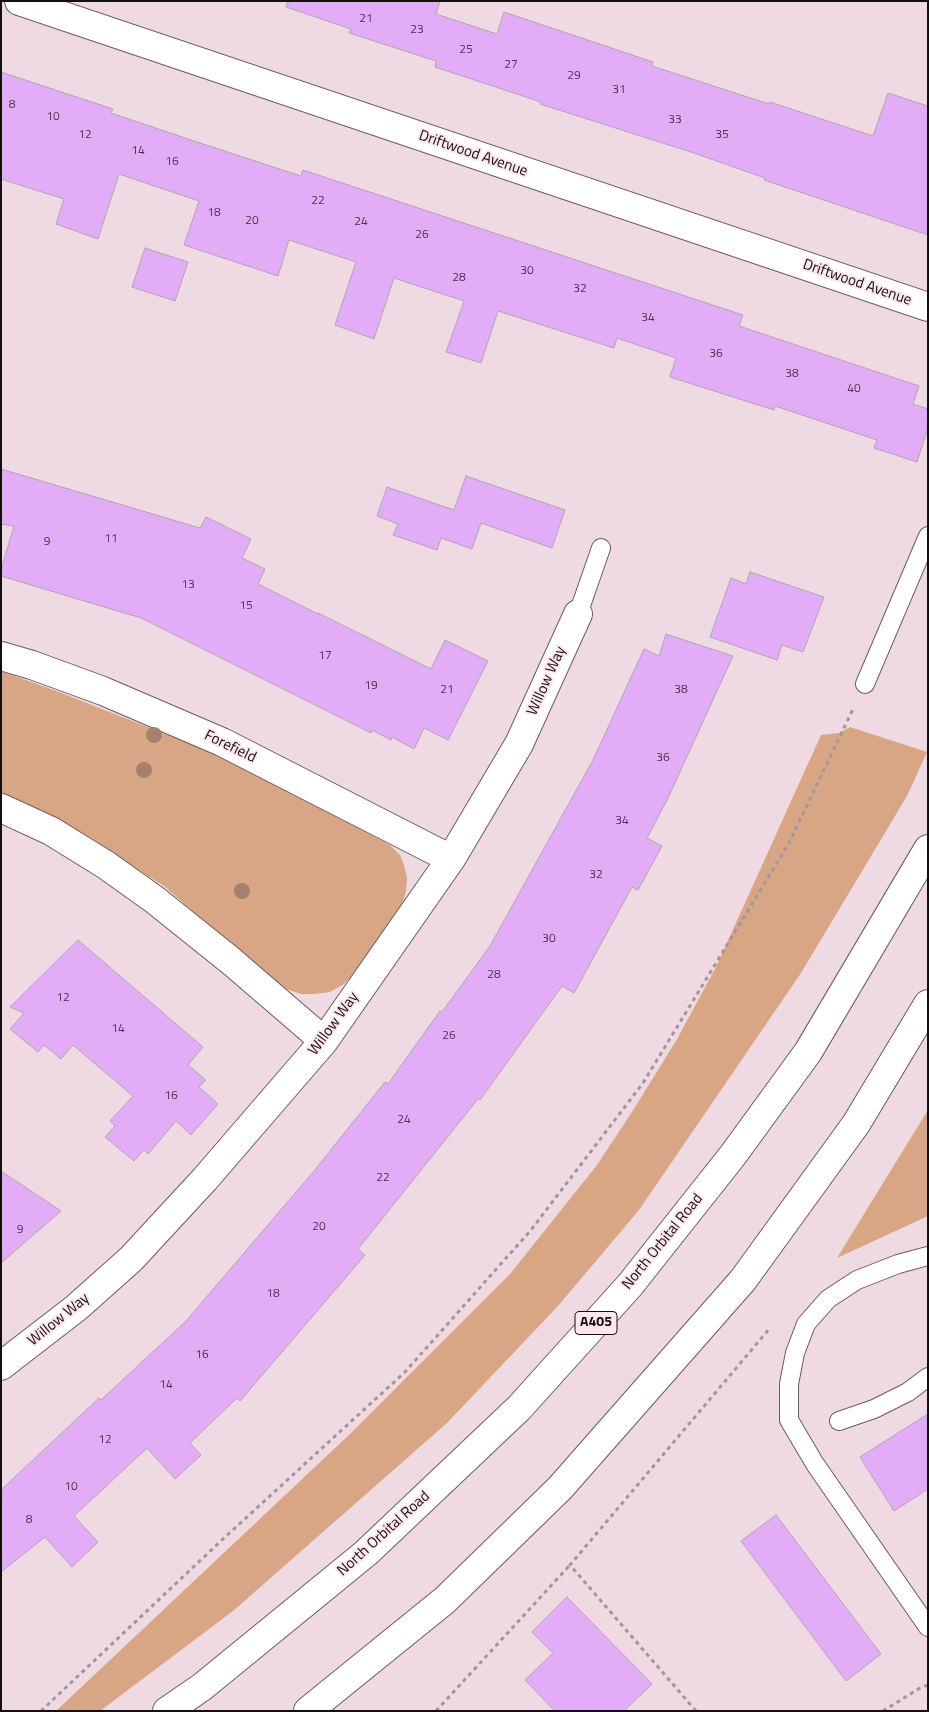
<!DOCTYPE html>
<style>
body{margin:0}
#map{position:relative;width:929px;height:1712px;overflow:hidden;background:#efd9e2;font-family:"Titillium Web",sans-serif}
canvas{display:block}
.frame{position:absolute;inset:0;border:2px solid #140d11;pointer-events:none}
</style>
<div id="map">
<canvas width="929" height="1712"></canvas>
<div class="frame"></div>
</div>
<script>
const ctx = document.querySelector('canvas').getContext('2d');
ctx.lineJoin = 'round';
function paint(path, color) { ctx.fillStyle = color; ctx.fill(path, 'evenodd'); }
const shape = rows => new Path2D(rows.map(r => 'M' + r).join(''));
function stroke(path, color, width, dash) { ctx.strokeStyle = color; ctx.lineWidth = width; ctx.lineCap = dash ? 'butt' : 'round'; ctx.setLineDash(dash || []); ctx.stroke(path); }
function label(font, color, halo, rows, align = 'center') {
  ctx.font = font + ' "Titillium Web",sans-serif'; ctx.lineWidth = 4; ctx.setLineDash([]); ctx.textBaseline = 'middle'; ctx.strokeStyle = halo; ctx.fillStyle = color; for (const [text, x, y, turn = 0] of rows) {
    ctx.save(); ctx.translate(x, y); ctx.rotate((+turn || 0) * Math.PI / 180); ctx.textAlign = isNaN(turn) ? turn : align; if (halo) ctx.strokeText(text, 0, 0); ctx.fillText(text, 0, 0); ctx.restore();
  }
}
const green = shape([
 [1,671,59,692,216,754,390,845,400,855,404,865,407,878,406,892,401,907,357,970,344,984,330,992,315,994,301,994,280,987,164,886,56,818,1,792],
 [850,727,927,752,907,796,801,973,639,1210,558,1306,447,1423,233,1611,100,1711,56,1711,350,1434,510,1274,597,1165,632,1112,676,1041,716,967,821,735,839,733],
 [928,1110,928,1216,837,1258]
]);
const building = shape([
 [287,1,440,1,436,14,497,34,504,12,653,62,652,66,769,104,770,102,873,136,888,93,928,106,928,235,764,180,765,178,691,152,540,104,541,102,435,67,436,61,349,33,351,29,286,7,287,1],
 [1,72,113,109,111,113,197,142,301,176,303,170,743,315,739,326,919,386,913,404,928,409,928,428,917,462,874,448,877,440,775,406,774,410,670,377,676,358,617,338,614,348,498,311,481,363,446,352,464,301,394,278,374,339,335,325,356,262,289,240,278,276,184,245,199,201,119,174,98,239,56,224,64,199,1,179,1,72],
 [145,248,188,262,175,301,132,287,145,248],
 [1,469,200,528,206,517,251,539,242,558,265,569,258,584,318,614,318,613,431,669,445,640,488,661,448,740,424,728,414,749,392,737,391,740,372,730,371,733,141,618,1,576,1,570,14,526,1,524,1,469],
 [466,476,565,510,552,548,481,523,472,549,441,538,437,550,393,535,398,524,377,516,387,487,454,510,466,476],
 [750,572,824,597,803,652,782,645,777,660,710,637,731,578,746,584,750,572],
 [666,634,733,656,668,798,647,838,662,846,638,890,632,887,574,993,562,986,480,1100,478,1099,358,1249,365,1255,240,1401,237,1398,190,1443,201,1455,175,1479,147,1448,74,1516,98,1542,72,1567,45,1537,1,1572,1,1490,99,1398,101,1400,186,1321,314,1171,385,1082,388,1084,440,1011,442,1012,490,946,593,760,644,649,659,656,666,634],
 [78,940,203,1047,188,1065,206,1080,199,1087,218,1104,191,1135,176,1121,148,1154,144,1150,134,1161,105,1137,115,1126,110,1121,133,1096,73,1045,61,1059,44,1045,38,1052,10,1029,24,1013,10,1007,78,940],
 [1,1171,61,1211,1,1263,1,1171],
 [928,1414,928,1489,894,1511,860,1457,928,1414],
 [776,1515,881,1654,846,1681,741,1541,776,1515],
 [567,1597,652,1684,624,1711,555,1711,525,1680,553,1653,532,1632,567,1597]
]);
const path = shape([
 [41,1711,223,1539,405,1372,531,1230,643,1083,789,843,853,709],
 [436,1711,570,1565],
 [696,1711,570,1565,770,1328],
 [883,1711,920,1688,928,1685]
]);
const service = shape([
 [578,614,601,548],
 [865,684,928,536],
 [928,1256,898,1264,857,1280,828,1299,806,1324,795,1353,789,1384,789,1420,815,1464,928,1627],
 [839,1421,874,1409,908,1392,928,1377]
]);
const minor = shape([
 [19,1,928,307],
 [1,656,32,665,103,691,222,742,451,859],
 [1,808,51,831,106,865,155,900,231,961,324,1041],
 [1,1366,76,1308,131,1259,205,1179,324,1041,451,859,519,744,578,614]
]);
const trunk = shape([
 [167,1711,202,1687,366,1553,519,1408,630,1285,733,1155,808,1052,928,849],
 [308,1711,445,1600,560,1488,743,1280,856,1124,928,1004]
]);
const trees = [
 [154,735],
 [144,770],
 [242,891]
];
const numberNames = [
 ["21",366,19],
 ["23",417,30],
 ["25",466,50],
 ["27",511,65],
 ["29",574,76],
 ["31",619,90],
 ["8",12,105],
 ["10",53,117],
 ["33",675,120],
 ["12",85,135],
 ["35",722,135],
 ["14",138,151],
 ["16",172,162],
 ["22",318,201],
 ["18",214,213],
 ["20",252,221],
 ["24",361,222],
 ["26",422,235],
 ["30",527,271],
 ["28",459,278],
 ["32",580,289],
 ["34",648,318],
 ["36",716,354],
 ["38",792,374],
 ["40",854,389],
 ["11",111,539],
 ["9",47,542],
 ["13",188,585],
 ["15",246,606],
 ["17",325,656],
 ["19",371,686],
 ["21",447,690],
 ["38",681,690],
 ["36",663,758],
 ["34",622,821],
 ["32",596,875],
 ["30",549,939],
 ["28",494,975],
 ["12",63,998],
 ["14",118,1029],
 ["26",449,1036],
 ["16",171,1096],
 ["24",404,1120],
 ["22",383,1178],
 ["20",319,1227],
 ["9",20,1230],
 ["18",273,1294],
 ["16",202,1355],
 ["14",166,1385],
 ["12",105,1440],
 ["10",71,1487],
 ["8",29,1520]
];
const shields = [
 [596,1323,42]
];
const shieldNames = [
 ["A405",596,1323]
];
const streetNames = [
 ["Driftwood Avenue",473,154,19],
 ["Driftwood Avenue",857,283,19],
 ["Willow Way",547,681,-66],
 ["Forefield",230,747,26],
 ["Willow Way",334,1024,-54],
 ["North Orbital Road",663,1242,-51],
 ["Willow Way",59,1320,-39],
 ["North Orbital Road",384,1534,-42]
];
paint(green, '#d8a685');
paint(building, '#e3acf7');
stroke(building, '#b0a4b4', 1);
stroke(service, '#6d5a63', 20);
stroke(minor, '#6d5a63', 30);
stroke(trunk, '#6d5a63', 30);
stroke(path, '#a5949b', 3, [4, 4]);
stroke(service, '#fff', 18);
stroke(minor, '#fff', 28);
stroke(trunk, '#fff', 28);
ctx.fillStyle = '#a6816e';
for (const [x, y] of trees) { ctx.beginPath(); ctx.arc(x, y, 8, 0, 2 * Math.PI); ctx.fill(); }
label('12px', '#48354a', null, numberNames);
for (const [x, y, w] of shields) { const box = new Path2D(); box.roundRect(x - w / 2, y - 11.5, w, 23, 4); ctx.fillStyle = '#fce6ef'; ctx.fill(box); stroke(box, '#140d11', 1); }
label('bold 14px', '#140d11', null, shieldNames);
label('15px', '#140d11', '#fce6ef', streetNames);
</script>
